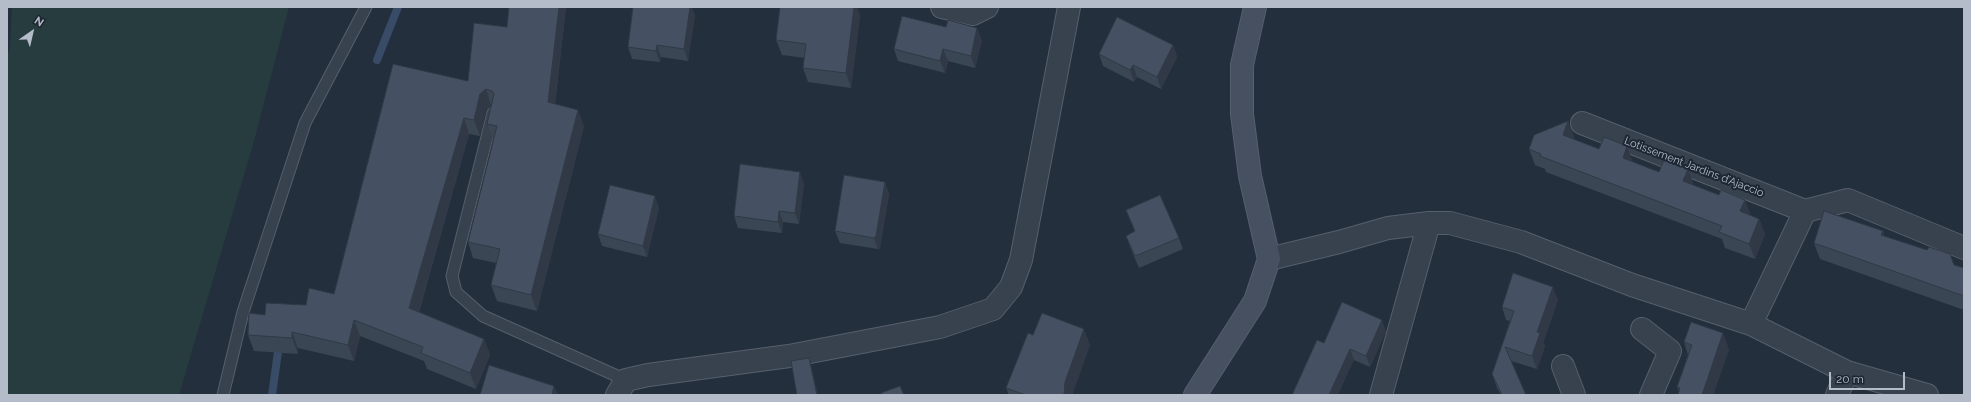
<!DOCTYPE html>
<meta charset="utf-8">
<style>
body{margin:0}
#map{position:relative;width:1971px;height:402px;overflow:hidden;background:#242f3e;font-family:Raleway,sans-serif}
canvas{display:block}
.frame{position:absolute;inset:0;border:8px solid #b4bcc9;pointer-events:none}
.north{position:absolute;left:12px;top:12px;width:40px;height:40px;-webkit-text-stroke:3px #1d2633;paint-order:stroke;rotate:34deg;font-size:11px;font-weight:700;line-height:16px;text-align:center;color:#b4bcc9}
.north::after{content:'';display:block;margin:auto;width:14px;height:18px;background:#b4bcc9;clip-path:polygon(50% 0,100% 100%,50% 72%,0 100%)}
.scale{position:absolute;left:1829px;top:372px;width:76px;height:18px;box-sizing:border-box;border:2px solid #b4bcc9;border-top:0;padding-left:5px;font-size:12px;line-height:14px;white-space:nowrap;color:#b4bcc9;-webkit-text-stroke:3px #1d2633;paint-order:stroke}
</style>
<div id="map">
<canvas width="1971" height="402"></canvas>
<div class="frame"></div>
<div class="north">N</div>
<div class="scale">20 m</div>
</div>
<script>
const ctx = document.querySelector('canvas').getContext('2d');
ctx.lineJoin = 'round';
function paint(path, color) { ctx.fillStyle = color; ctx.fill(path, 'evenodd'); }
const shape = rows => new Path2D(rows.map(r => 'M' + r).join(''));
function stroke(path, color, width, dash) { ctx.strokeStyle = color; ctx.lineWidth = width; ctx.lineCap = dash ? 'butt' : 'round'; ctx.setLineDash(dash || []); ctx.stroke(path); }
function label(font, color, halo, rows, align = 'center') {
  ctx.font = font + ' Raleway,sans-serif'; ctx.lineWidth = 4; ctx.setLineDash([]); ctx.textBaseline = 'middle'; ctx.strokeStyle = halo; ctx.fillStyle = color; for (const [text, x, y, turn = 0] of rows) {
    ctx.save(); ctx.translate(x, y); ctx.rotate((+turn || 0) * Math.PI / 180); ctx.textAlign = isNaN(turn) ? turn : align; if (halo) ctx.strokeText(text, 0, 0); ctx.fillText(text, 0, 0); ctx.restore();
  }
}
const green = shape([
 [12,7,289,7,254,141,179,395,7,395,7,55,10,48]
]);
const stream = shape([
 [377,60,398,7],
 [272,395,278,352]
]);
const lane = shape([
 [493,113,452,276,456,292,483,316,626,380],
 [223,395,243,312,305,123,366,7]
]);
const street = shape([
 [942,7,973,14,987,7],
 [1582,123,1805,211,1848,200,1964,248],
 [1269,259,1339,242,1388,228,1429,223,1450,223,1521,242,1632,285,1751,324,1847,372,1927,395],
 [1751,324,1805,211],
 [1642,329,1670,351,1651,395],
 [1563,366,1574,395],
 [617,395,626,380,648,375,789,356,940,327,993,309,1011,287,1021,260,1069,7],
 [1381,395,1429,223],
 [1837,395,1847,372]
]);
const secondary = shape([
 [1195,395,1255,301,1269,259,1250,176,1242,114,1242,65,1255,7]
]);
const wall = shape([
 [509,7,566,7,555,104,584,126,537,311,497,301,491,285,496,263,473,258,468,242,493,140,487,124,491,105,486,110,480,136,469,134,419,312,484,339,490,355,476,389,427,369,424,361,360,336,354,361,298,348,298,354,254,351,248,335,265,315,306,305,334,294,468,81,507,27],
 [633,7,691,7,695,15,688,61,661,57,660,62,632,59,628,47],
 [780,7,857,7,860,16,851,88,808,82,803,68,805,58,782,55,776,40],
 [982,40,975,68,948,61,945,73,898,61,894,49],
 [1173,45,1177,57,1161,89,1137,77,1134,82,1103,66,1099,54],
 [1568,121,1574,137,1573,139,1694,185,1751,215,1759,219,1765,234,1755,259,1725,248,1722,239,1546,172,1545,169,1535,165,1529,149],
 [885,182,889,194,880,248,878,249,840,243,835,231],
 [804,183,799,224,783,222,782,233,738,228,734,216],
 [659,208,647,257,602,246,598,234],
 [1126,210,1179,238,1183,249,1139,268,1130,247,1126,236,1135,232],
 [1885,236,1955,265,1964,268,1964,310,1820,259,1814,243],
 [1558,300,1543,343,1545,346,1537,369,1511,361,1526,395,1501,395,1497,388,1492,374,1510,321,1506,320,1502,307],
 [1386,331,1370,367,1354,360,1324,343],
 [1033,335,1090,345,1072,395,1009,395,1006,388],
 [1684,342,1729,349,1713,395,1678,395,1679,391,1677,387,1688,355]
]);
const shadedWall = shape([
 [559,7,566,7,553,118,548,102],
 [690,7,691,7,695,15,688,61,684,49],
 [854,7,857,7,860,16,851,88,846,73],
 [977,28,982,40,975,68,971,56],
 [657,45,661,57,660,62,656,51],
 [1173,45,1177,57,1161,89,1157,77],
 [943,49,948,61,945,73,940,61],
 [1133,65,1137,77,1134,82,1130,70],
 [486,89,491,105,486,110,480,136,474,120,480,94],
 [578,110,584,126,537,311,531,295],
 [464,118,469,134,415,324,409,308],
 [1568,121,1574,137,1569,150,1563,135],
 [1627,146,1633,162,1623,158],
 [1688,169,1694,185,1683,181],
 [800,172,804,183,799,224,795,213],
 [885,182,889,194,880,248,878,249,874,238],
 [655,196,659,208,647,257,643,246],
 [1745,200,1751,215,1740,211],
 [779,211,783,222,782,233,778,222],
 [1759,219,1765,234,1755,259,1749,244],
 [1883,231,1889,246,1881,235],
 [1553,287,1558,300,1543,343,1545,346,1537,369,1532,356,1537,332],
 [354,320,360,336,354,361,348,345],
 [1382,320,1386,331,1370,367,1366,356],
 [1084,329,1090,345,1072,395,1064,395,1065,382],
 [292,332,298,348,298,354,292,338],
 [1723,333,1729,349,1713,395,1702,395],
 [484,339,490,355,476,389,470,373],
 [1350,349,1354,360,1338,395,1329,395],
 [809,358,811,364,818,395,817,395],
 [554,386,558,395,552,395]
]);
const building = shape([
 [509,7,559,7,548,102,578,110,531,295,491,285,500,249,468,242,497,126,487,124,494,94,492,91,486,89,480,94,474,120,464,118,409,308,484,339,470,373,421,353,423,347,354,320,348,345,292,332,292,338,248,335,249,313,265,315,266,303,306,305,309,288,334,294,393,64,468,81,474,23,507,27,509,7],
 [633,7,690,7,684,49,657,45,656,51,628,47,633,7],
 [780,7,854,7,846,73,803,68,806,44,776,40,780,7],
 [902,16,946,27,948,20,977,28,971,56,943,49,940,61,894,49,902,16],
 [1117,17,1173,45,1157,77,1133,65,1130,70,1099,54,1117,17],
 [1568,121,1563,135,1599,149,1604,137,1627,146,1623,158,1659,172,1664,160,1688,169,1683,181,1719,195,1721,190,1745,200,1740,211,1759,219,1749,244,1719,232,1722,226,1540,156,1541,154,1529,149,1534,135,1568,121],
 [740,164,800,172,795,213,779,211,778,222,734,216,740,164],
 [844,175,885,182,876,236,874,238,835,231,844,175],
 [610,185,655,196,643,246,598,234,610,185],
 [1160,195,1179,238,1135,256,1126,236,1135,231,1126,210,1160,195],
 [1824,211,1883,231,1881,235,1927,250,1929,247,1950,254,1954,265,1964,268,1964,296,1814,243,1824,211],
 [1513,273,1553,287,1537,332,1540,333,1532,356,1505,347,1526,395,1502,395,1492,374,1514,311,1502,307,1513,273],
 [1342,302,1382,320,1366,356,1350,349,1329,395,1292,395,1317,340,1324,343,1342,302],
 [1042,313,1084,329,1065,382,1064,395,1026,395,1006,388,1028,333,1033,335,1042,313],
 [1691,322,1723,333,1702,395,1678,395,1680,388,1677,387,1692,345,1684,342,1691,322],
 [809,358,817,395,797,395,791,361,809,358],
 [489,365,554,386,552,395,480,395,489,365],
 [900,386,904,395,882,395,881,393,900,386]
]);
const streetNames = [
 ["Lotissement Jardins d’Ajaccio",1694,167,21]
];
paint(green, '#263c3f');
stroke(stream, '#394c67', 8);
stroke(lane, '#565f6c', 13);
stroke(street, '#565f6c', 24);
stroke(secondary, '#565f6c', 24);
stroke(lane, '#38414e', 11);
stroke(street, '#38414e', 22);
stroke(secondary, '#465061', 22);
paint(wall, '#3b4654');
paint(shadedWall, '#303945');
paint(building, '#455162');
stroke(building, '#303945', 1);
label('11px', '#b4bcc9', '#1d2633', streetNames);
</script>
